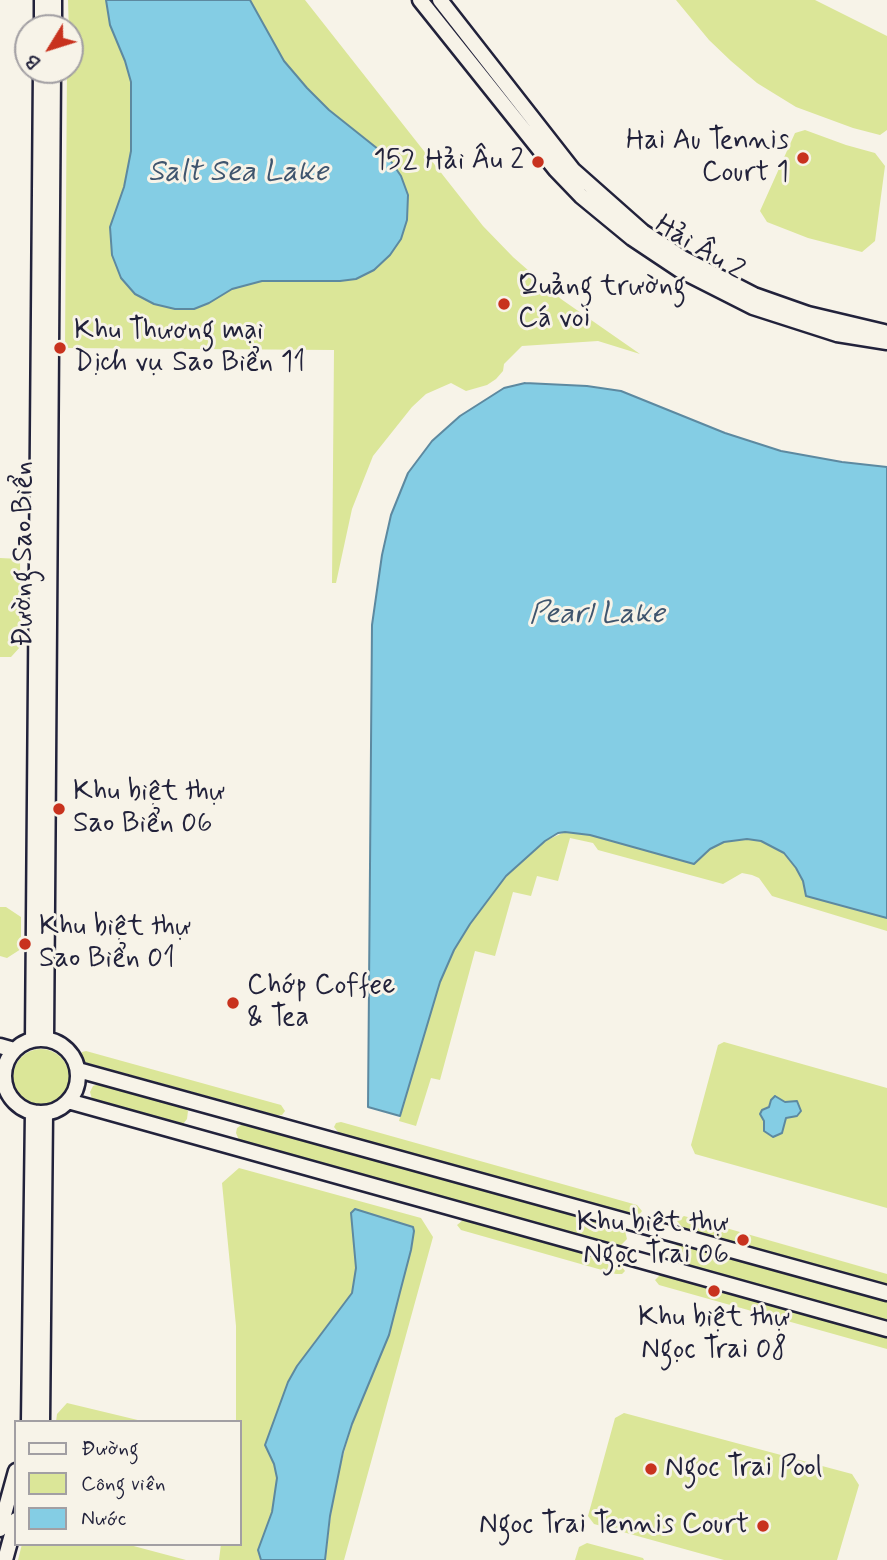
<!DOCTYPE html>
<meta charset="utf-8">
<style>
body{margin:0}
#map{position:relative;width:887px;height:1560px;overflow:hidden;background:#f7f3e8;font-family:Mynerve,sans-serif}
canvas{display:block}
.legend{position:absolute;left:14px;top:1420px;width:228px;height:126px;box-sizing:border-box;background:#f7f3e8;border:2px solid #a29fa3;margin:0;padding:9px 12px;list-style:none;font-size:21px;color:#22223b}
.legend li{display:flex;align-items:center;gap:14px;height:35px}
.legend b{width:35px;border:2px solid #a29fa3}
.north{position:absolute;left:14px;top:14px;width:70px;height:70px;box-sizing:border-box;background:#f7f3e8;border:2px solid #a29fa3;border-radius:50%;rotate:232deg;font-size:19px;font-weight:700;line-height:28px;text-align:center;color:#22223b}
.north::after{content:'';display:block;margin:auto;width:24px;height:32px;background:#c8321e;clip-path:polygon(50% 0,100% 100%,50% 72%,0 100%)}
</style>
<div id="map">
<canvas width="887" height="1560"></canvas>
<ul class="legend">
<li><b style="height:9px;background:#f7f3e8"></b>Đường</li>
<li><b style="height:19px;background:#dbe698"></b>Công viên</li>
<li><b style="height:19px;background:#84cde4"></b>Nước</li>
</ul>
<div class="north">B</div>
</div>
<script>
const ctx = document.querySelector('canvas').getContext('2d');
ctx.lineJoin = 'round';
function paint(path, color) { ctx.fillStyle = color; ctx.fill(path, 'evenodd'); }
const shape = rows => new Path2D(rows.map(r => 'M' + r).join(''));
function stroke(path, color, width, dash) { ctx.strokeStyle = color; ctx.lineWidth = width; ctx.lineCap = dash ? 'butt' : 'round'; ctx.setLineDash(dash || []); ctx.stroke(path); }
function label(font, color, halo, rows, align = 'center') {
  ctx.font = font + ' Mynerve,sans-serif'; ctx.lineWidth = 6; ctx.setLineDash([]); ctx.textBaseline = 'middle'; ctx.strokeStyle = halo; ctx.fillStyle = color; for (const [text, x, y, turn = 0] of rows) {
    ctx.save(); ctx.translate(x, y); ctx.rotate((+turn || 0) * Math.PI / 180); ctx.textAlign = isNaN(turn) ? turn : align; if (halo) ctx.strokeText(text, 0, 0); ctx.fillText(text, 0, 0); ctx.restore();
  }
}
const green = shape([
 [68,0,305,0,483,226,513,257,561,299,640,354,598,341,522,346,504,364,503,371,496,379,487,385,466,391,451,383,426,394,412,407,373,456,352,509,336,583,332,583,334,350,65,348,67,70,70,70],
 [676,0,815,0,887,36,887,130,880,135,853,128,796,107,757,83,731,61,709,40],
 [805,130,846,145,875,153,885,166,875,241,862,252,808,238,767,222,760,211,795,133],
 [0,558,20,559,21,646,11,657,0,657],
 [565,832,590,835,694,864,710,849,724,842,747,839,761,841,784,853,797,868,803,881,806,896,887,918,887,931,772,896,759,878,752,875,742,873,723,884,598,850,593,843,570,838,558,881,537,876,531,896,513,892,495,956,475,951,440,1080,431,1078,416,1126,399,1121,428,1020,440,982,454,950,470,924,506,876,545,841],
 [0,907,6,907,21,917,21,949,7,958,0,956],
 [724,1042,887,1088,887,1208,695,1154,691,1145,718,1045],
 '13 1077a28 28 0 1 1 56 0a28 28 0 1 1-56 0Z',
 [86,1051,281,1105,285,1111,282,1115,276,1115,84,1062,80,1056,82,1052],
 [102,1083,182,1105,188,1111,187,1119,183,1124,176,1125,97,1103,92,1099,90,1092,93,1086],
 [341,1122,637,1205,642,1211,639,1215,634,1215,339,1133,334,1127,336,1123],
 [244,1123,618,1226,625,1231,627,1239,621,1245,613,1245,245,1144,239,1140,236,1133,237,1128],
 [239,1168,421,1218,433,1237,344,1560,325,1560,335,1485,352,1424,389,1335,414,1231,351,1213,356,1268,352,1293,312,1345,288,1382,265,1445,274,1464,277,1478,272,1512,258,1550,261,1560,219,1560,221,1544,240,1544,240,1422,236,1422,236,1326,222,1183],
 [684,1216,887,1274,887,1285,683,1228,677,1221],
 [463,1220,620,1264,625,1271,622,1274,616,1274,461,1230,457,1225],
 [682,1244,887,1300,887,1321,675,1262,671,1252,675,1246],
 [660,1275,887,1338,887,1349,659,1285,655,1280],
 [67,1403,146,1422,56,1422,57,1414],
 [624,1413,852,1474,859,1485,837,1560,724,1560,594,1524,588,1516,615,1418],
 [587,1543,643,1558,644,1560,575,1560,579,1547],
 [22,1544,126,1544,186,1560,18,1560]
]);
const water = shape([
 [106,0,250,0,284,61,307,88,329,110,388,157,401,176,408,195,407,220,401,239,390,255,374,270,356,279,340,281,262,281,232,289,209,303,194,309,175,309,154,304,135,294,121,278,112,255,110,227,124,187,131,151,131,82,125,61,110,25,106,0],
 [525,383,587,386,621,391,725,433,781,451,842,462,887,467,887,918,806,896,803,881,796,868,784,853,761,841,747,839,724,842,710,849,694,864,590,835,565,832,558,833,545,841,506,876,470,924,454,950,440,982,400,1116,368,1107,372,625,382,555,391,515,408,473,432,441,460,416,504,388,525,383],
 [775,1096,785,1102,797,1101,801,1111,797,1116,786,1118,782,1133,773,1137,764,1131,764,1121,760,1114,762,1110,769,1107,771,1100,775,1096],
 [355,1209,413,1227,414,1231,411,1250,400,1292,389,1335,352,1424,343,1452,330,1516,325,1560,261,1560,258,1550,272,1512,277,1478,274,1464,265,1445,288,1382,297,1366,352,1293,356,1268,351,1213,355,1209]
]);
const secondary = shape([
 [420,0,556,170,581,196,632,238,680,270,753,307,837,334,887,342],
 [440,0,573,170,643,232,684,259,754,295,808,314,884,332],
 [42,28,42,0],
 [54,28,54,0],
 [46,1039,53,70],
 '4 1076a37 37 0 1 1 74 0a37 37 0 1 1-74 0Z',
 [33,1040,41,70],
 [0,1046,14,1050],
 [78,1070,887,1293],
 [68,1101,887,1329],
 [29,1422,33,1112],
 [42,1422,45,1113],
 [0,1529,16,1471],
 [5,1560,16,1520]
]);
const markers = [
 [803,158,7,"#c8321e"],
 [538,162,7,"#c8321e"],
 [504,304,7,"#c8321e"],
 [60,348,7,"#c8321e"],
 [59,809,7,"#c8321e"],
 [25,944,7,"#c8321e"],
 [233,1003,7,"#c8321e"],
 [743,1240,7,"#c8321e"],
 [714,1291,7,"#c8321e"],
 [651,1469,7,"#c8321e"],
 [763,1526,7,"#c8321e"]
];
const poiNames = [
 ["Hai Au Tennis",789,142,"right"],
 ["Court 1",789,174,"right"],
 ["152 Hải Âu 2",524,162,"right"],
 ["Quảng trường",518,288],
 ["Cá voi",518,320],
 ["Khu Thương mại",74,332],
 ["Dịch vụ Sao Biển 11",74,364],
 ["Khu biệt thự",73,793],
 ["Sao Biển 06",73,825],
 ["Khu biệt thự",39,928],
 ["Sao Biển 01",39,960],
 ["Chớp Coffee",247,987],
 ["& Tea",247,1019],
 ["Khu biệt thự",729,1224,"right"],
 ["Ngọc Trai 06",729,1256,"right"],
 ["Khu biệt thự",714,1319,"center"],
 ["Ngọc Trai 08",714,1351,"center"],
 ["Ngoc Trai Pool",665,1469],
 ["Ngoc Trai Tennis Court",749,1526,"right"]
];
const streetNames = [
 ["Hải Âu 2",699,249,31],
 ["Đường Sao Biển",25,554,-90]
];
const waterNames = [
 ["Salt Sea Lake",238,174],
 ["Pearl Lake",597,616]
];
paint(green, '#dbe698');
paint(water, '#84cde4');
stroke(water, '#5d89a0', 2);
stroke(secondary, '#22223b', 19);
stroke(secondary, '#f7f3e8', 14);
for (const [x, y, r, color] of markers) { const dot = new Path2D(); dot.arc(x, y, r, 0, 2 * Math.PI); ctx.fillStyle = color; ctx.fill(dot); stroke(dot, '#f7f3e8', 2.5); }
label('28px', '#22223b', '#f7f3e8', poiNames, 'left');
label('28px', '#22223b', '#f7f3e8', streetNames);
label('italic 30px', '#3f556e', '#f7f3e8', waterNames);
</script>
